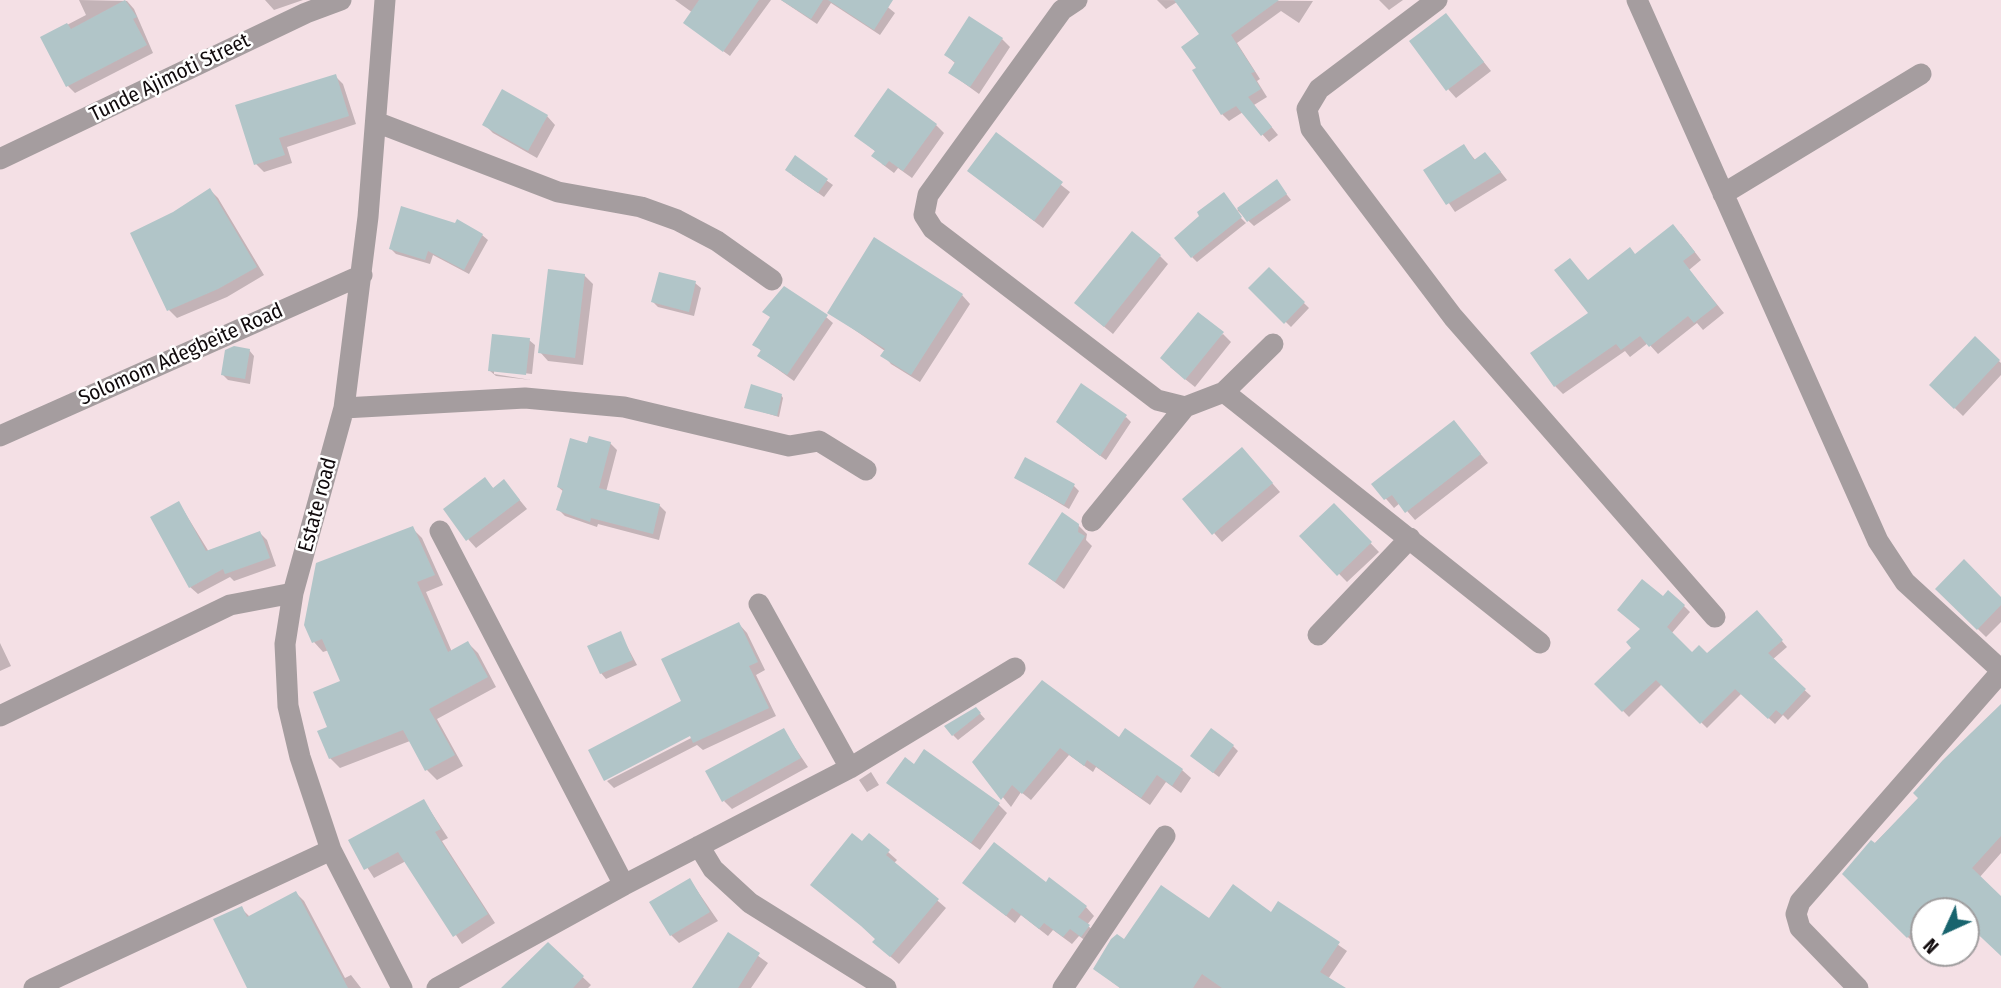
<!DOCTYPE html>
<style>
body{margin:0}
#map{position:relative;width:2001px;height:988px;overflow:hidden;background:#f4e0e5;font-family:"Fira Sans Condensed",sans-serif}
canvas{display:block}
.north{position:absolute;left:1910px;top:897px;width:70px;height:70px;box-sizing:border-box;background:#fff;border:2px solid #9f9d9e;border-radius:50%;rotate:225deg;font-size:19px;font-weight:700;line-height:28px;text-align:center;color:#100a0c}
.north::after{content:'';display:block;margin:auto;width:24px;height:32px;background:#18646e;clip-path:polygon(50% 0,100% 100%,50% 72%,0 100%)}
</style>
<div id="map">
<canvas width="2001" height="988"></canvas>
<div class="north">N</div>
</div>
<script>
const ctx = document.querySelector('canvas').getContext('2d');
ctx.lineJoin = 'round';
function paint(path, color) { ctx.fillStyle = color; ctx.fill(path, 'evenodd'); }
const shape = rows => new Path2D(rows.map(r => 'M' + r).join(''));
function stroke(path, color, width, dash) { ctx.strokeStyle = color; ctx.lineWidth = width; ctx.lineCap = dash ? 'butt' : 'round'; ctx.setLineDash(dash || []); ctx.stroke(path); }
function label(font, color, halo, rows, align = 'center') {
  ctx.font = font + ' "Fira Sans Condensed",sans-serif'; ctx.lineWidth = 5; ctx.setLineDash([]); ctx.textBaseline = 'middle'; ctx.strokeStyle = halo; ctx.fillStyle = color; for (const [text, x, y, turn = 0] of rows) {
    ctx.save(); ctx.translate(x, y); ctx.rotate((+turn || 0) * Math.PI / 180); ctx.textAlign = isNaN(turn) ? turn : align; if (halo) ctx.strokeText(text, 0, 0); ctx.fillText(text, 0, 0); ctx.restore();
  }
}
const shadow = shape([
 [79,0,127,1,134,9,153,53,75,93,68,86,42,38,86,15],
 [265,0,303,0,274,10],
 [675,0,771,0,730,56,685,23,693,13],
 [781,0,879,0,895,13,880,35,831,3,817,24],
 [1157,0,1313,1,1299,23,1281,11,1237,43,1260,79,1257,81,1267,97,1254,105,1278,135,1269,142,1243,112,1229,121,1222,114,1199,68,1202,34,1177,2,1166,9],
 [1379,0,1403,0,1389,10],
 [1446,15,1491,71,1456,98,1448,89],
 [1002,39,1010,47,979,94,950,73,955,63,946,55],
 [335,76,343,84,356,124,287,147,292,163,264,172,256,164,238,107],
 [547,116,555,125,537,158,493,133,484,124],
 [936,125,944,133,912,178,898,168,894,173,882,164,876,152,856,135],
 [996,134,1070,192,1043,228,969,171],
 [1464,146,1476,161,1492,161,1507,180,1455,212,1426,170],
 [795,158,833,185,824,197,792,175],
 [1277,182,1291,200,1254,226,1237,210],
 [210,190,218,198,264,275,227,297,177,318,169,310,174,214],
 [1235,212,1246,223,1197,262,1192,257],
 [1681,234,1701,260,1689,270,1724,313,1703,330,1697,323,1658,354,1648,343,1630,357,1625,351,1563,394,1555,386,1591,313,1588,282],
 [482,235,488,240,469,274,433,255,430,264,396,254,391,249],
 [1160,256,1168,264,1113,334,1085,311],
 [1269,269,1309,308,1291,327,1251,288],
 [584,275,593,284,583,365,548,361,540,352],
 [695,283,701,288,694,316,658,307,653,302],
 [962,295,970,304,920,382,891,364,883,355,885,351,830,313],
 [826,317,833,323,794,381,759,356,762,352,755,344],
 [1223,334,1231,342,1195,387,1170,367],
 [1975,339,2001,363,2001,375,1963,416,1931,385],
 [529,340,535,345,532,374,494,370,494,374,531,380,496,376,490,371],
 [249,350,254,356,250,384,228,380,223,375],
 [781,395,783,398,779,417,746,407],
 [1126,417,1131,422,1106,460,1079,440],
 [1454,422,1488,463,1415,520,1400,503,1394,508,1374,485],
 [610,443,617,450,606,492,659,505,666,512,659,540,598,524,597,527,565,516,558,509,564,492,558,487],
 [1250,458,1280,492,1222,542,1214,533],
 [1017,478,1074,486,1079,491,1069,509],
 [485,480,494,489,504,481,527,509,476,548,468,539],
 [179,503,209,552,260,533,267,540,276,566,234,581,230,577,198,594,190,587],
 [1334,505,1379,552,1347,582,1302,536],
 [1078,525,1087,534,1086,540,1092,546,1064,589,1030,564],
 [412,528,422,538,443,585,426,592,452,652,468,643,478,653,496,687,437,719,463,766,437,780,427,770,410,741,340,768,330,758,330,728,343,682,329,650,323,652,314,642,306,625],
 [1937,589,2001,600,2001,622,1986,637],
 [1663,599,1684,606,1690,612,1671,634,1692,655,1707,655,1762,618,1787,647,1772,660,1811,696,1788,720,1783,715,1775,724,1742,693,1707,728,1662,684,1629,717,1597,684,1633,648],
 [739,624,747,633,765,670,756,675,776,716,703,750,697,745,614,788,607,781,699,734,683,702],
 [620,633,637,665,606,679,601,673],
 [0,643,11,666,0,671],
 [1042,682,1119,740,1125,730,1182,770,1191,778,1181,793,1166,782,1150,805,1096,767,1093,772,1069,755,1031,800,1021,792,1011,807,974,762],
 [976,709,985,719,958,740,953,735],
 [2001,717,2001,853,1979,878,2001,898,2001,954,1966,921,1966,911,1924,911,1924,937,1916,945,1844,874],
 [783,730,808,767,732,809,724,801],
 [1233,746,1238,751,1219,777,1198,761],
 [914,766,998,804,1007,813,980,850,889,783],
 [871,772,879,785,867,792,859,780],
 [424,801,448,838,442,841,495,923,462,944,406,861,374,878,350,841],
 [863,844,888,852,897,860,894,863,946,908,899,964,883,950,877,939],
 [690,880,718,921,679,943,671,935],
 [965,883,1046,884,1086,907,1094,916,1087,925,1097,934,1090,944,1079,936,1072,944,1053,930,1048,936,1021,915,1015,923],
 [296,893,304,901,345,978,351,975,361,988,250,988,241,908,250,917],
 [1278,903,1347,951,1328,979,1339,988,1120,988,1095,969,1124,942,1209,920,1271,914],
 [729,935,768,963,751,988,695,988],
 [548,944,591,985,588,988,512,988]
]);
const building = shape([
 [125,0,137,17,133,19,147,45,66,87,40,37,67,23,71,29],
 [699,0,759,0,723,52,683,23],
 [781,0,823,0,811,19],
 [828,0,893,0,874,30],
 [1174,0,1279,0,1231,35,1255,72,1251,73,1261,89,1248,97,1272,127,1261,136,1236,106,1221,115,1192,70,1196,68,1181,47,1199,34],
 [1446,13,1484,62,1446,91,1409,41],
 [969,16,1003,38,970,87,948,73,955,62,944,55],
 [336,74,349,116,279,138,285,155,254,165,235,105],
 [888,88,937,124,903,171,889,161,885,166,871,156,875,151,854,136],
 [502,89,548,115,528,151,482,125],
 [996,132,1063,182,1034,221,967,171],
 [1464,144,1474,160,1485,152,1501,172,1446,205,1423,170],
 [795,155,828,179,818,193,785,170],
 [1277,179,1287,194,1247,222,1237,208],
 [210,188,257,267,218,289,167,311,130,233,173,212],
 [1224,192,1242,217,1191,258,1174,238,1199,216,1197,212],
 [401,206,455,223,457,219,483,234,464,270,428,251,425,260,389,249],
 [1673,224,1695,252,1683,261,1717,305,1694,323,1688,316,1649,347,1640,336,1621,350,1616,344,1554,387,1530,353,1588,313,1554,270,1570,258,1588,280,1630,247,1635,254],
 [1132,231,1161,255,1104,327,1074,303],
 [874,237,963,294,911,375,880,356,885,349,827,313],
 [1269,267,1305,302,1284,324,1248,288],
 [548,269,585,274,575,358,538,353],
 [659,272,696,281,689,312,651,302],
 [784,286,828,315,787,375,757,356,761,350,752,345,770,317,762,312],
 [1198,312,1224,332,1185,380,1160,358],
 [492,334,530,338,526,375,488,371],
 [1975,336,2000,360,1954,409,1929,385],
 [234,346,250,349,245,379,221,375,225,350],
 [1081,383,1127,415,1100,456,1056,422],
 [751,384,782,394,777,416,744,408],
 [1454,420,1481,454,1405,513,1392,495,1384,500,1371,484],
 [589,436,611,442,599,488,660,504,653,534,591,518,590,522,556,510,563,489,557,487,570,438,587,443],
 [1242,447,1273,483,1212,535,1182,499],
 [1025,457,1075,484,1064,505,1014,478],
 [485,477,493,488,504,479,520,500,466,541,443,509],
 [179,501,206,551,260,531,270,558,225,574,223,569,189,588,150,517],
 [1334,503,1372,542,1337,576,1299,536],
 [1062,512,1079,524,1078,532,1085,536,1055,582,1028,564],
 [413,526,435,575,417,582,448,652,468,641,488,677,429,709,455,755,425,771,403,730,329,759,317,731,327,727,313,692,340,681,322,639,312,643,304,625,316,563],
 [1964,559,2001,597,2001,605,1977,630,1935,589],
 [1642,579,1663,596,1668,590,1685,605,1667,627,1692,652,1699,645,1707,653,1757,610,1783,640,1768,653,1806,689,1782,715,1776,710,1768,719,1735,689,1700,724,1656,680,1622,712,1594,684,1631,648,1626,642,1640,629,1617,610],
 [739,622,758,662,749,666,769,708,693,743,690,736,604,781,588,750,681,701,661,659],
 [621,631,633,660,600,674,587,646],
 [1042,680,1119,737,1125,728,1183,769,1172,786,1157,775,1141,798,1087,760,1084,766,1060,748,1022,794,1012,785,1001,800,972,762],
 [2001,704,2001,836,1972,868,2001,896,2001,956,1966,923,1966,911,1924,911,1924,920,1907,938,1842,874,1871,840,1875,843,1918,798,1913,793,1943,760],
 [976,707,981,713,952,736,944,726],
 [784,728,801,758,722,802,705,771],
 [1211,728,1234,745,1213,773,1190,756],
 [924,749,1000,803,971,843,886,783,905,757,914,764],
 [424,799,441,829,435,832,488,914,453,937,398,852,364,870,348,840],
 [852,833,862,841,869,833,890,850,886,855,939,899,890,957,872,942,875,939,861,926,810,885],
 [994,842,1046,882,1049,877,1087,906,1078,917,1090,925,1081,937,1070,929,1063,937,1044,923,1039,929,1012,908,1006,916,962,883],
 [690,878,710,912,670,936,649,902],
 [1233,884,1271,912,1278,901,1340,942,1320,972,1346,988,1222,988,1202,974,1193,988,1120,988,1093,969,1111,939,1117,934,1124,939,1161,885,1209,918],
 [296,891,348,988,247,988,213,919,242,906,247,917],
 [728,932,760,953,738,988,692,988],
 [548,942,584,976,573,988,501,988]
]);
const minor = shape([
 [385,0,368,217,344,408,293,593,285,644,288,706,300,757,331,850,402,988],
 [1077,0,1062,10,928,195,924,215,933,229,1157,400,1185,407,1224,392,1273,344],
 [1437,0,1319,89,1307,109,1311,129,1453,317,1715,617],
 [1637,0,1878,541,1905,582,2001,670],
 [376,122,558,192,641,207,677,220,717,241,772,280],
 [0,159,306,13,341,0],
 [1723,194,1921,74],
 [1224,392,1540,643],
 [344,408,525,398,624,407,789,446,819,441,866,470],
 [0,436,362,275],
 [1092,521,1185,407],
 [440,531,624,885],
 [759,604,850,768],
 [1318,635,1410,538],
 [0,716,230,605,293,593],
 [699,846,713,869,750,903,886,988],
 [34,988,331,850],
 [437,988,624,885,850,768,1015,668],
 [1063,988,1165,836],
 [1858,988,1800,928,1796,914,1800,902,2001,672]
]);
const streetNames = [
 ["Tunde Ajimoti Street",170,78,-26],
 ["Solomom Adegbeite Road",181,355,-24],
 ["Estate road",318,505,-75]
];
paint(shadow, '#0003');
paint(building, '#b1c5c8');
stroke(minor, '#a59d9f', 21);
label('21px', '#100a0c', '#fff', streetNames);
</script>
